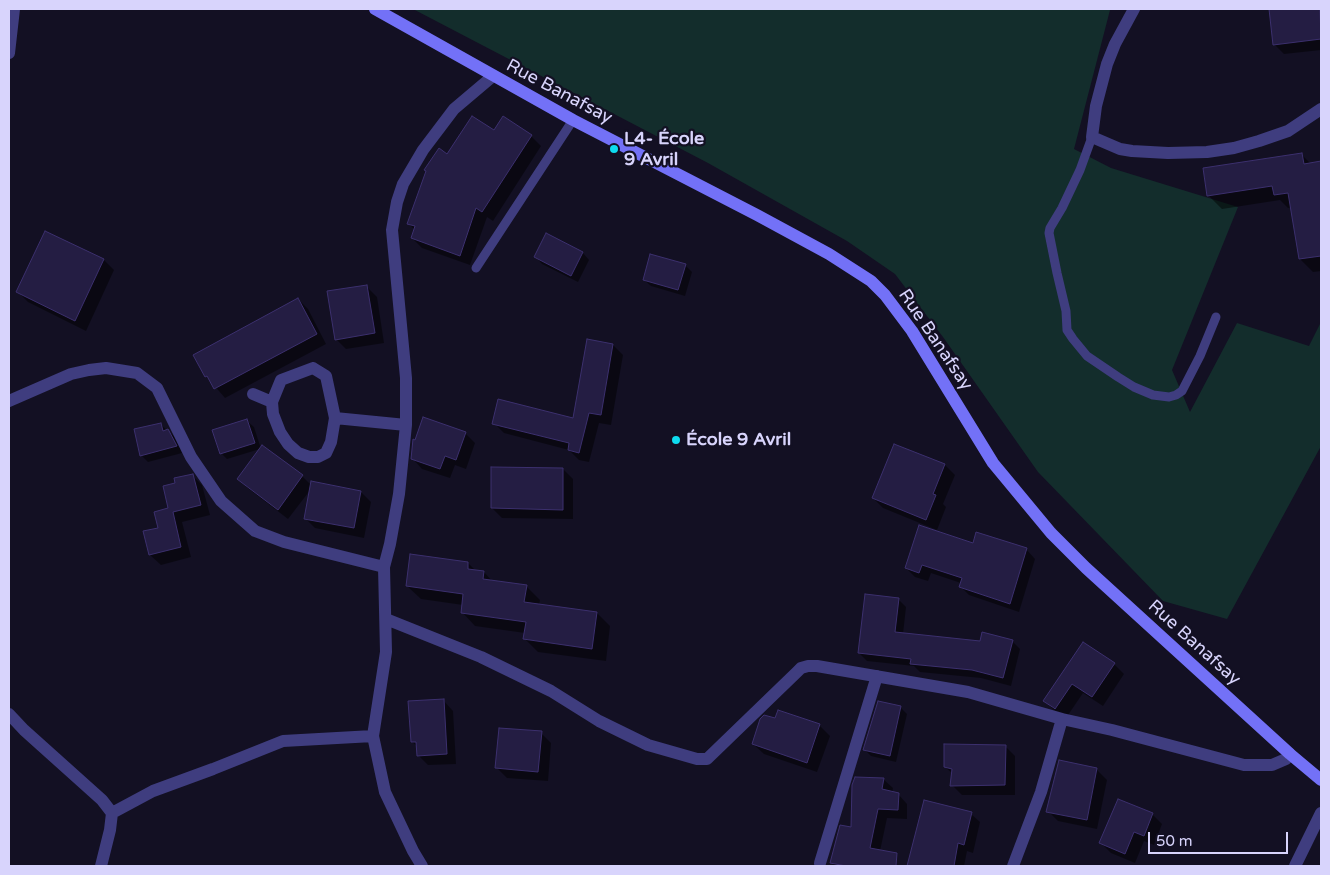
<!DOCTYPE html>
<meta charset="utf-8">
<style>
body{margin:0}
#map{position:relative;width:1330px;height:875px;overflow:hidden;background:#131023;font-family:"Varela Round",sans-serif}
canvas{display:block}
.frame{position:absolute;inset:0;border:10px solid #d8d4fc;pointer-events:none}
.scale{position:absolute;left:1148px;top:832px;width:140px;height:22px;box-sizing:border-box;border:2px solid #d8d4fc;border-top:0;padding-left:6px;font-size:15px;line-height:18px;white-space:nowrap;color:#d8d4fc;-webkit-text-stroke:4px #131023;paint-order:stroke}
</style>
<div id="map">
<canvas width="1330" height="875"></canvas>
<div class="frame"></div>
<div class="scale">50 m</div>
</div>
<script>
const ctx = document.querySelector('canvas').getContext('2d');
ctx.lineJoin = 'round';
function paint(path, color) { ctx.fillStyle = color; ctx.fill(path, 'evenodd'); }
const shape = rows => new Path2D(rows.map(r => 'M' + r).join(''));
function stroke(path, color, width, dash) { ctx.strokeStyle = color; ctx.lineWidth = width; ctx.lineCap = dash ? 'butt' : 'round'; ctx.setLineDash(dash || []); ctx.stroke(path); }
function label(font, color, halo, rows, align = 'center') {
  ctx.font = font + ' "Varela Round",sans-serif'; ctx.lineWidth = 4.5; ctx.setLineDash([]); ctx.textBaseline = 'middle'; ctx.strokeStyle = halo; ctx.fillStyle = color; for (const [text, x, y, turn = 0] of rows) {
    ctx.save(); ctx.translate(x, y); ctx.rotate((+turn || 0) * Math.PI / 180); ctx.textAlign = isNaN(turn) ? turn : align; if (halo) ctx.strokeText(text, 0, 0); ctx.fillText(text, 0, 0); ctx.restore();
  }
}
const green = shape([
 [413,9,1108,9,1110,10,1074,149,1111,168,1238,207,1172,370,1190,412,1237,323,1309,346,1321,322,1321,446,1227,619,1163,601,1038,472,943,337,895,274,847,241,708,163]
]);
const shadow = shape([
 [1270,9,1321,9,1321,50,1284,54,1274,44],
 [494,132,531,136,541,146,493,221,487,217,470,265,422,248,412,238,415,230,409,224,448,156],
 [1301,154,1311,164,1321,162,1321,271,1313,272,1300,259,1292,207,1288,208,1280,200,1222,209,1208,195],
 [45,233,104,260,114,270,86,331,28,302,18,292],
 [546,235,583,253,589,260,578,282,542,264,536,257],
 [685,265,692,272,685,296,651,286,644,280],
 [366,286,377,297,384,343,346,349,336,339],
 [298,299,308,309,326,344,225,398,206,376],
 [613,345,623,355,611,425,599,423,589,462,579,460,569,450,504,433,494,423,574,420],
 [247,421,254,427,261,449,263,446,302,476,311,485,361,492,371,502,364,538,315,528,305,518,311,489,288,519,249,489,238,479,260,449,227,459,221,453],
 [160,424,175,437,182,453,148,462,141,455],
 [465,433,475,443,466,469,455,465,450,478,422,469,412,458],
 [894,445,945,465,955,475,943,504,946,507,937,530,883,508,873,498],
 [563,469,573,479,573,519,502,518,492,508],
 [192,475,202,485,210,515,182,522,191,557,161,565,150,555,160,528,170,509,177,484],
 [973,545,1026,549,1035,559,1019,612,969,595,960,586,961,583,931,573,928,581,915,577,906,568],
 [468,563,476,571,484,572,493,582,526,586,540,600,539,605,597,613,610,626,606,661,538,652,525,639,525,633,475,626,462,612,463,605,421,599,407,586],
 [898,599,906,607,903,634,981,642,1012,641,1020,649,1011,686,981,678,920,672,914,666,867,661,859,653],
 [1084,644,1114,664,1124,674,1103,706,1083,693,1066,718,1055,711,1045,701],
 [443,700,453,711,456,764,428,765,418,755,418,747,412,742],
 [900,707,907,714,896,762,871,756,865,750],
 [819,725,830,736,817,772,764,754,753,744],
 [541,733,551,743,548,781,507,778,497,768],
 [1005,746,1015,756,1015,795,962,795,952,785,953,774,945,767],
 [1096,769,1107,780,1097,829,1058,821,1048,811],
 [883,779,893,788,892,793,898,794,907,804,907,819,887,818,880,851,888,853,897,862,896,866,835,866,831,863],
 [925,801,971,814,980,822,973,853,967,851,964,866,909,866],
 [1152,814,1162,824,1154,845,1144,841,1135,863,1111,853,1101,843]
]);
const building = shape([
 [1269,9,1320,9,1321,39,1273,45,1269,9],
 [472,116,494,130,503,116,532,135,482,212,476,208,460,256,411,238,415,226,407,224,426,171,424,170,439,148,447,154,472,116],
 [1302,153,1304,164,1321,161,1321,256,1299,259,1288,193,1274,195,1272,186,1207,196,1203,168,1302,153],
 [45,231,104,259,75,321,16,292,45,231],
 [546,233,583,252,571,276,534,257,546,233],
 [650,254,686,264,678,290,643,280,650,254],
 [367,285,375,333,335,340,327,291,367,285],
 [298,298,317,334,214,389,207,376,205,377,193,355,298,298],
 [587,339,613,344,601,415,589,413,579,453,568,450,569,443,492,424,498,399,573,418,587,339],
 [423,417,466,432,456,460,445,456,440,469,411,459,413,439,415,440,423,417],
 [247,419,255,443,220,454,212,430,247,419],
 [161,423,163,431,168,429,177,446,140,456,134,429,161,423],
 [894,444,945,464,933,494,936,495,926,520,872,498,894,444],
 [262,445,303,475,278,510,237,479,262,445],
 [491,467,563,468,563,510,491,508,491,467],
 [193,474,201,505,173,512,181,547,149,555,143,531,158,528,154,512,168,508,163,486,175,483,174,478,193,474],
 [311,481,361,491,354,528,304,519,311,481],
 [919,525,973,543,976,532,1027,548,1010,604,959,587,962,578,922,565,919,573,905,568,919,525],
 [410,554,468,562,468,569,484,571,483,579,527,585,524,602,597,612,592,649,523,639,526,622,461,613,463,594,406,586,410,554],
 [865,594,899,598,895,632,980,641,982,632,1013,640,1003,678,972,670,910,664,911,659,858,653,865,594],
 [1083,642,1115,663,1092,697,1072,684,1055,709,1054,708,1043,701,1083,642],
 [444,699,447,754,417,756,416,742,411,742,408,701,444,699],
 [878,701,901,706,890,756,863,750,878,701],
 [778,710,820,724,807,763,752,744,760,719,764,715,775,718,778,710],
 [499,728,542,731,538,772,495,768,499,728],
 [944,744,1006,745,1005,785,950,786,952,769,944,767,944,744],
 [1059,760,1097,768,1087,820,1046,812,1059,760],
 [855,777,884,778,882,789,899,793,898,810,878,809,870,848,897,853,896,866,846,866,830,863,840,825,851,827,852,785,855,777],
 [1118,799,1153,813,1144,836,1134,832,1125,854,1099,843,1118,799],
 [924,800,972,812,964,845,958,843,954,866,907,866,924,800]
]);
const service = shape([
 [1092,137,1080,170,1062,208,1050,228,1049,233,1057,273,1066,311,1067,330,1073,339,1087,356,1118,377,1134,387,1153,395,1169,397,1176,395,1182,391,1200,356,1216,317],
 [476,268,573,120]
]);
const minor = shape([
 [1134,9,1115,44,1107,64,1096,106,1092,137,1120,149,1132,151,1168,153,1207,152,1234,148,1259,141,1288,131,1321,109],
 [9,53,14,9],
 [313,368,326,376,335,418,331,442,326,453,318,457,309,457,298,453,288,444,280,432,273,414,272,402,281,380,313,368],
 [253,394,272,402],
 [9,401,71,374,89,370,106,368,137,373,157,388,191,457,221,501,255,531,284,542,384,567],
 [335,418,406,425],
 [386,619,481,657,551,691,599,721,648,745,697,759,707,759,797,672,801,668,808,666,817,666,968,692,1062,719,1112,730,1244,765,1272,765,1286,759,1290,754],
 [9,714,24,730,102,800,112,813,110,830,101,866],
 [112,813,153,791,213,769,283,741,373,736],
 [820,863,877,676],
 [422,866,413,851,385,792,373,736,386,652,384,567,390,544,399,494,406,425,406,378,392,230,397,202,403,184,423,150,454,109,493,76],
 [1013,866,1041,792,1062,719],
 [1295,866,1321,813]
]);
const secondary = shape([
 [375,9,573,120,757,215,829,254,871,281,885,295,912,331,993,463,1051,533,1086,568,1290,754,1321,780]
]);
const markers = [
 [614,149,5,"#0edbef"],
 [676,440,5,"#0edbef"]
];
const streetNames = [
 ["Rue Banafsay",559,92,28],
 ["Rue Banafsay",935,340,56],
 ["Rue Banafsay",1194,643,42]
];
const poiNames = [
 ["L4- École",624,139],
 ["9 Avril",624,160],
 ["École 9 Avril",686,440]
];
paint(green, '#132d2c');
paint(shadow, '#0007');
paint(building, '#241d43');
stroke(building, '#3c306e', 1);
stroke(service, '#3f3d7f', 9);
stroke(minor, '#3f3d7f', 12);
stroke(secondary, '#7371f7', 12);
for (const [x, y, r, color] of markers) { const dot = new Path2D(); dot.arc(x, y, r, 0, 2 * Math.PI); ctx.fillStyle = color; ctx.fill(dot); stroke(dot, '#131023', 2); }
label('18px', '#d8d4fc', '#131023', streetNames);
label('bold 18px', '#d8d4fc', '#131023', poiNames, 'left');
</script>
